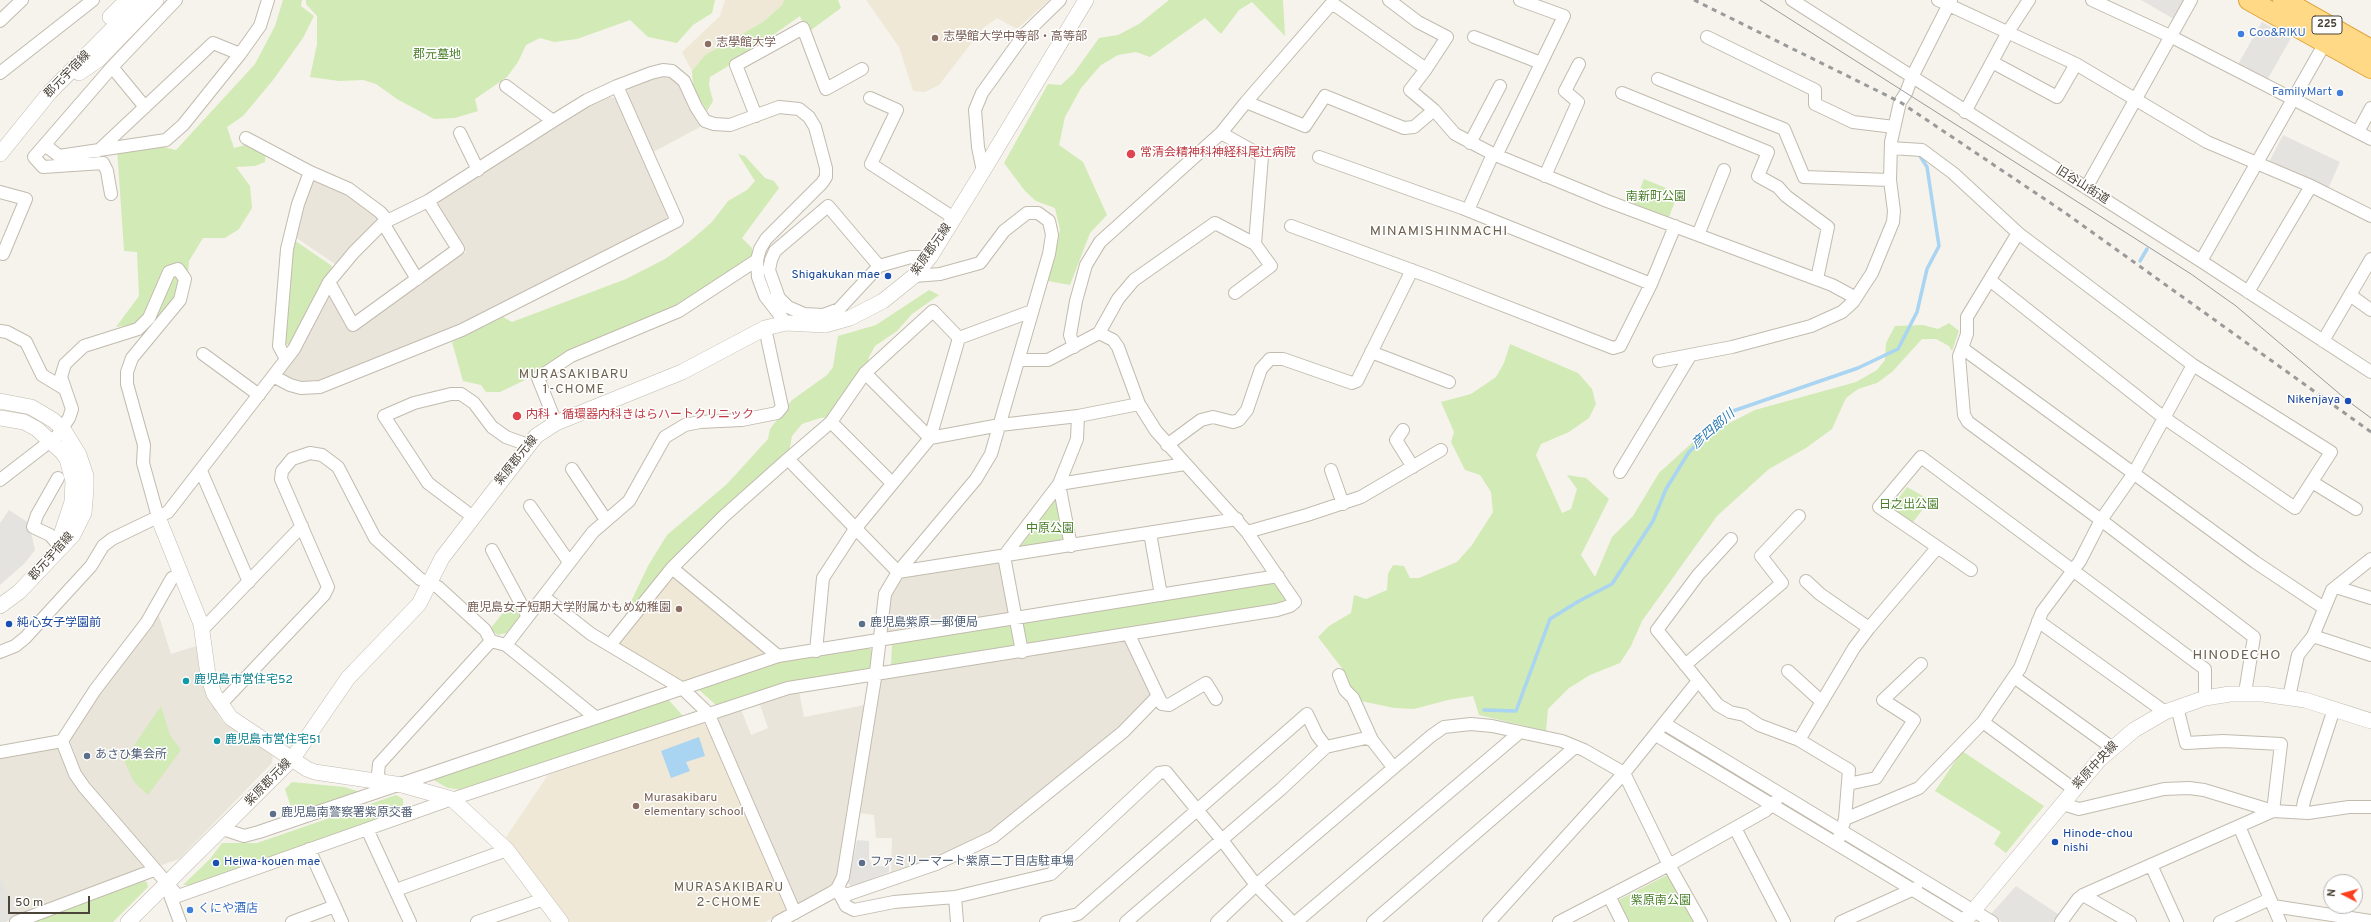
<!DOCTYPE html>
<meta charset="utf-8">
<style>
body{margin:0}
#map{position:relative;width:2371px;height:922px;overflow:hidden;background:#f6f3ec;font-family:Overpass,sans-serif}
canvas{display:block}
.north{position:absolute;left:2323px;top:874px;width:40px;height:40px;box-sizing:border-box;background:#fff;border:1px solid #b7b4b0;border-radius:50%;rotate:276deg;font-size:11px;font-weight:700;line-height:16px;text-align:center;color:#4b4439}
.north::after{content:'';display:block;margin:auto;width:14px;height:18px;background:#fc3f1d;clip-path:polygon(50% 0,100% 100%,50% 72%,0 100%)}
.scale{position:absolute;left:8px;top:896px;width:82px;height:18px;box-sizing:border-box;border:2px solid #4b4439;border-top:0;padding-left:5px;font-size:12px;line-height:14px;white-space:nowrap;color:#4b4439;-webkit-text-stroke:3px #fff;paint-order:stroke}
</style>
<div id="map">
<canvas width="2371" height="922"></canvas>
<div class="north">N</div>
<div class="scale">50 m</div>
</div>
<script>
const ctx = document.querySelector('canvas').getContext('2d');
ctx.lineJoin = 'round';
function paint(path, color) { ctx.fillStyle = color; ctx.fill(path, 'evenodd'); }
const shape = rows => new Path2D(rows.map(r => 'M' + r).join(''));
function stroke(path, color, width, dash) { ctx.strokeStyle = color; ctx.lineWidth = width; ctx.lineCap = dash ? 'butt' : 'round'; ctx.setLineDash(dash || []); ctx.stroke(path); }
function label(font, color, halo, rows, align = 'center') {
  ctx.font = font + ' Overpass,"Noto Sans JP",sans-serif'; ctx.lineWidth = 3; ctx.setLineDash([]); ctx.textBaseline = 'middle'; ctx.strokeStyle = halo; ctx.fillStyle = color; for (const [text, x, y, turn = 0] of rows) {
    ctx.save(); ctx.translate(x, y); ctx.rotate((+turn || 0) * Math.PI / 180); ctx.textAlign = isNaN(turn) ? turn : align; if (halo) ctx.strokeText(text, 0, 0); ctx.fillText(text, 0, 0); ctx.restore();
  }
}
const residential = shape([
 [661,75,671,76,679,84,702,126,653,152,626,95,629,87],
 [610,97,617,99,669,212,665,222,444,333,323,381,310,383,286,377,283,374,298,352,326,296,334,297,353,330,466,252,437,206,438,201,589,106],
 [314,182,326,184,348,196,377,214,377,221,335,264,295,237,310,184],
 [1000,560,1010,613,1008,616,889,635,885,631,890,596,902,578,915,573],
 [157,610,171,654,199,645,210,700,223,722,273,753,272,763,179,859,159,866,81,773,69,738],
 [1124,640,1128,641,1154,692,1122,729,991,834,922,865,891,873,892,838,876,838,874,815,860,813,881,680,886,677],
 [799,691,804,717,865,705,839,871,834,884,829,888,799,904,794,903,716,719,719,715,741,709,751,735,768,728,759,702],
 [54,749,61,749,146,866,145,870,0,922,0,756]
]);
const education = shape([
 [725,0,784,0,782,5,763,22,705,55,692,71,682,52,720,16],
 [866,0,1049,0,1017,29,997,18,983,28,939,85,925,92,913,91,899,47],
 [670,576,676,576,766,651,766,656,688,683,678,683,618,646,617,641],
 [702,723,710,726,788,905,784,912,765,922,568,922,506,837,548,775]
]);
const green = shape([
 [283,0,302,0,301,6,314,16,303,38,273,80,243,116,227,127,234,148,256,142,266,149,265,162,255,166,236,167,250,186,252,208,239,229,225,238,203,238,189,261,186,301,156,321,116,327,139,296,137,252,124,251,117,148,154,145,176,150,255,64,275,26],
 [306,0,715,0,712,13,693,25,677,43,648,37,630,20,577,39,554,42,540,38,526,45,518,62,507,77,475,99,478,111,455,118,434,119,397,99,376,84,363,80,339,81,310,77,317,44,317,16,306,4],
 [784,0,838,0,841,8,807,33,800,16,735,62,710,77,709,85,713,101,707,111,693,88,692,71,705,55,763,22,782,5],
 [1169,0,1283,0,1285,36,1252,2,1239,10,1221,34,1205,18,1150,57,1136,52,1118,55,1101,65,1081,88,1065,117,1059,145,1083,162,1107,215,1090,233,1070,285,1048,281,1060,230,1055,208,1036,201,1025,191,1004,163,1048,84,1061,85,1074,73,1099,38,1118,35,1139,24],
 [738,154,745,156,765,178,774,181,779,188,742,238,752,248,752,258,697,298,500,392,486,392,481,385,463,381,452,342,503,317,512,322,626,279,665,259,689,242,712,222,728,201,747,190,755,181],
 [1644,179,1678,193,1669,217,1634,204],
 [294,240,332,266,331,270,290,345,284,344,291,254],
 [929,290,939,295,912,314,897,331,875,346,869,357,866,371,833,417,820,418,802,424,792,436,789,452,735,497,626,612,648,566,667,535,727,484,768,439,770,429,792,400,827,375,833,367,838,336,876,325],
 [1949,323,1959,331,1952,351,1949,346,1936,339,1922,339,1892,372,1877,383,1858,389,1846,398,1832,429,1806,448,1769,469,1717,516,1642,621,1631,646,1620,663,1590,675,1569,688,1548,709,1546,731,1479,715,1473,696,1448,700,1414,709,1394,708,1361,701,1352,695,1345,672,1318,637,1329,626,1351,613,1354,595,1366,599,1387,590,1388,574,1393,565,1404,566,1410,578,1419,578,1457,562,1472,545,1493,512,1491,492,1480,475,1465,470,1451,442,1454,432,1441,402,1471,394,1496,377,1504,363,1510,344,1578,373,1592,389,1596,404,1589,418,1569,432,1541,444,1536,455,1562,513,1571,509,1577,489,1567,475,1586,478,1609,499,1581,555,1595,577,1612,537,1633,516,1659,473,1694,441,1755,410,1856,382,1877,370,1885,360,1886,343,1895,326,1923,325,1938,329],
 [1907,487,1930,500,1910,526,1888,512],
 [1058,499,1066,537,1063,542,1020,547,1054,500],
 [1266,583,1276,583,1286,595,1285,603,891,667,892,644],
 [513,600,521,616,506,633,498,635,490,629],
 [867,647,873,651,870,669,717,706,697,688,772,662],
 [667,698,683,716,462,790,448,788,435,781,435,777],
 [161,706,170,735,181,750,148,795,134,782,124,760],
 [1962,751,2044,806,2006,853,1994,844,2001,832,1935,791],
 [292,782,344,787,357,791,357,795,293,813,285,789],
 [396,795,403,799,403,810,302,849,194,885,183,885,210,859,222,843,257,843],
 [1669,874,1697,922,1629,922,1619,900],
 [144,881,147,882,148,887,113,922,31,922]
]);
const parking = shape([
 [2141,0,2189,0,2177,21],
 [2262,22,2291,38,2266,82,2237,66],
 [2283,135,2340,162,2327,191,2268,164],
 [9,510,29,523,35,550,25,563,0,585,0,523],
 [857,840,869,841,869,859,873,866,889,866,889,872,852,887,848,883],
 [0,877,19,916,5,922,0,922],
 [2016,886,2061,916,2057,922,2002,922,1990,915]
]);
const water = shape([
 [699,737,705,756,686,762,690,771,671,778,661,751]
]);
const stream = shape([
 [2140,261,2147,249],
 [1484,710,1516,711,1550,619,1579,601,1612,584,1653,521,1666,489,1689,452,1733,411,1858,368,1898,349,1917,312,1927,269,1939,246,1927,167,1918,153]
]);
const minor = shape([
 [1792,0,2201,261,2371,372],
 [1938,0,2076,64,2207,142,2311,186,2371,216],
 [2092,0,2170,36,2371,139],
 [0,21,22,0],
 [1474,37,1541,63],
 [1707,37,1815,90,1815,104,1853,122,1894,127],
 [1992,62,2057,97,2076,64],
 [112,67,145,107],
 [1426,69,1410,90,1434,110],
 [0,73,93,0],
 [1658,79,1784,129,1804,177,1890,180],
 [506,86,553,121],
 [1622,93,1768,152,1758,176,1778,187,1786,196,1828,227,1817,279],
 [870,98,897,110,871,164,954,218],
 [1246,102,1332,3,1426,69,1447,37,1418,22,1389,0],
 [1965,112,2008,32,2029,0],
 [756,116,736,65,803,28,826,89,862,69],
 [2358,132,2371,108],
 [460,133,478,170],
 [246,138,310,172,349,189,380,212,388,221],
 [1470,143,1500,86],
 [45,145,59,156,166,140,183,125,240,54,260,26,268,0],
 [1891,148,1922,150,1953,173,2018,233,2193,365,2331,452,2295,508,2163,417,1991,281],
 [98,151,213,43,240,54],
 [1496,156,1564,16,1520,0],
 [1319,157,1462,208,1651,284],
 [983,171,978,147,975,110,982,93,1023,36,1060,0],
 [1545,176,1578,102,1565,91,1579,64],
 [2086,188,2191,0],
 [0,192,26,199,3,254],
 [111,194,107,171,103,163,43,167,34,157,112,67,176,0],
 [1468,210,1493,154],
 [383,223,417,279],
 [1291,226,1433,278,1613,348,1620,346,1651,284,1675,226],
 [2018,233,1967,317,1967,334,1962,348,2255,562,2324,608],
 [1698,235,1724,170],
 [2201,261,2325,43],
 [879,266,828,206,775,251,771,260,769,270,779,298,788,307,804,314,823,315,839,309,879,266,911,257,930,257],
 [329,282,353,325,458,249,428,201],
 [2248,292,2311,186],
 [1235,293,1271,266,1255,244],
 [2350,295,2371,310],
 [0,331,7,332,26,342,42,375,65,389],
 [1099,333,1118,299,1134,280,1215,223,1255,244,1262,156,1221,133],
 [2323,341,2371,259],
 [1074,347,1070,335,1076,301,1086,265,1100,242,1221,133,1246,102,1305,126,1325,96,1404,128,1414,127,1434,110,1455,134,1493,154,1607,201,1832,285,1856,298],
 [1962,348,1959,356,1964,415,1968,422,2101,520,2254,637,2245,693],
 [1371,352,1449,382],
 [203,354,259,395],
 [286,359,279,346,287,249,298,204,310,172],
 [1659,361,1732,347,1811,326,1842,312,1853,302,1872,273,1893,222,1894,211,1890,180,1891,142,1900,102,1906,93,1912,77,1951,0],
 [865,373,930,438,1000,425,1078,416],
 [273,376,290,385,301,388,320,387,462,330,677,221,617,86],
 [831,422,892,483],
 [556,423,538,378,571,356,679,311,757,260],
 [1403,430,1396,440,1413,467],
 [1167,445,1201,420,1213,417,1233,422,1239,420,1247,410,1261,369,1270,359,1283,359,1352,383,1357,381,1412,270],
 [788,459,831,422,865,373,933,311,959,338],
 [572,469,606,520],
 [1331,470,1343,504],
 [201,471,249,582],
 [1620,472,1690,356],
 [58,478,37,515,33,527,50,535,60,547],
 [0,480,57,436,69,418,72,409,61,377,65,364,84,346,138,329,149,318,169,272,178,269,185,279,180,300,132,358,127,372,127,384,144,445,143,463,158,517],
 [2312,482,2356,509],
 [1059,484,1185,464],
 [1059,484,1071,546],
 [530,506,569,562],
 [473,517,428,483,384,416,414,403,451,394,461,394,474,403,492,427,506,437,528,445],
 [1247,532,1307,515,1361,497,1441,450],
 [1150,533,1161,595],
 [1731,539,1698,575,1657,630,1718,705,1730,712,1744,715,1759,725,1799,740,1849,770,1845,819,1837,844],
 [492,550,527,615],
 [672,568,778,656],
 [1971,570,1879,507,1921,457,2205,669,2205,698],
 [1806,581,1820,594,1869,628],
 [2336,587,2371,598],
 [544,597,591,634,683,689,708,713,795,913],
 [2038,621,2165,712],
 [202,630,302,526],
 [2313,636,2371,655],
 [506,645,593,532,629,501,665,437,685,425,700,422,742,420,777,413,782,407,765,328],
 [610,645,672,568,724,516,788,459,898,572,1237,519],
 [816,651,823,578,855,529,930,438,959,338,1032,311],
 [0,652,15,646,25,638,91,566,103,546,112,539,168,512,294,349,329,282,354,252,383,223,428,201,553,121,587,100,617,86,651,73,663,70,672,71,684,81,696,107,705,121,714,124,730,125,779,107,799,109,809,117,815,127,826,168,826,177,822,183,766,239,760,249,757,260,758,277,765,296,786,323],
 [1022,652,1004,556,1059,484,1077,439,1078,416,1139,404],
 [1685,665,1782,583,1761,556,1799,516],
 [1788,671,1822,702],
 [1339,675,1345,690,1353,698,1372,740],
 [2014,677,2111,747],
 [1158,696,1162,704,1169,705,1206,683,1216,699],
 [2289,697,2298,655,2313,636,2332,590,2371,559],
 [220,705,324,595,328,587,281,479,282,471,292,459,310,453,322,455,338,467,375,538,420,579,438,587,485,630,491,641,506,645,595,717],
 [1983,722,2075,790],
 [1665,724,1992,922],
 [1656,735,1966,922],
 [1799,740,1854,648,1869,628,1937,548],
 [62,741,75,774,84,787,178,896,452,799,788,688,1277,610,1290,606,1295,602,1247,532,1156,431,1139,404,1118,347,1113,340,1099,333,1048,360,1018,360],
 [0,752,62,741,95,690,147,622,172,578,180,574],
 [381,782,378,774,379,764,491,641],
 [1848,784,1876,778,1914,720,1883,700,1921,664],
 [2063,804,2079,809,2164,789,2189,788,2204,790,2273,811,2281,744,2223,741,2186,743,2177,707],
 [2302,812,2304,801,2334,709],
 [1845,819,1919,788,1983,722,2020,668,2042,612,2080,561,2101,520,2134,473,2193,365],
 [2239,826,2280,922],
 [1735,828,1784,922],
 [223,829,244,836,259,832,778,656,1278,576],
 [367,829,410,922],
 [309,849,342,922],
 [2151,865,2177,922],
 [167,887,180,922],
 [837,889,846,895,936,864,993,837,1123,732,1158,696,1129,635],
 [837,889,846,906,854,910,894,902,955,897,957,922],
 [396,890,507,850],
 [2083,895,2130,922],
 [1609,896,1622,922],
 [955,897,1051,874,1159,773,1166,772,1222,840,1256,885,1292,922],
 [2273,906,2371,921],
 [16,922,154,870],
 [292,922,335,906],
 [477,922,544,899],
 [778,922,831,893,837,889,843,877,876,672,885,594,898,572,976,479,991,454,1049,254,1052,235,1049,221,1038,213,1027,213,1004,231,980,263,940,274,914,276],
 [1046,922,1078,914,1307,714,1317,735,1326,747,1366,738,1372,740,1393,767],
 [1126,922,1281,789,1326,747],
 [1217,922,1256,885,1431,736,1444,727,1471,724,1492,726,1562,741,1584,750,1624,773,1669,865,1701,922],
 [1296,922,1519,733],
 [1373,922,1574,748],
 [1489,922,1624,773,1698,681],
 [1559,922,1669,865,1765,811,1776,801],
 [1841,922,1916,888],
 [2061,922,2078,899,2083,895,2273,811,2308,813,2349,807,2371,807],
 [2220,922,2270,899]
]);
const tertiary = shape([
 [110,17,127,0],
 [79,73,98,60,156,0],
 [0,154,50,92,141,0],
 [0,401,31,407,53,420,63,429,79,455,86,476,86,489,84,513,73,535,19,592,0,606],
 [0,418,24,422,37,429,62,452,67,459,73,481,72,502,62,532,60,547],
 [158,517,201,624,208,675,214,694,231,718,307,769,315,772,402,785,452,799,507,850,561,922],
 [128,922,293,758,348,678,419,604,442,558,536,436,556,423,682,372,765,328,786,323,825,325,850,318,883,301,914,276,930,257,983,171,1086,0],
 [1964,922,2099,760,2134,730,2165,712,2205,698,2230,694,2263,694,2305,700,2371,721]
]);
const trunk = shape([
 [2249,0,2371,68],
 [2283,0,2371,50]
]);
const tram = shape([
 [1760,0,2191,274,2236,306,2348,401,2371,418]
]);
const rail = shape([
 [1694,0,1900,102,2064,212,2371,432]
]);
const markers = [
 [2241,34,4,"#3f7fe0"],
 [935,38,4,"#8d6e63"],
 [708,44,4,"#8d6e63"],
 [2340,93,4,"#3f7fe0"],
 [1131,154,5,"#e0444e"],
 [888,276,4,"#1a4fb4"],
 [2348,401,4,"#1a4fb4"],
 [517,416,5,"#e0444e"],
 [679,609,4,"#8d6e63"],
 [9,624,4,"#1a4fb4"],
 [862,624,4,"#5c6f8a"],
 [186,681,4,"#0f9aa8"],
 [217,741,4,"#0f9aa8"],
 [87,756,4,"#5c6f8a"],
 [636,806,4,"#8d6e63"],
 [273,814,4,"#5c6f8a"],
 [2055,842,4,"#1a4fb4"],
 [216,863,4,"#1a4fb4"],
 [862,863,4,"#5c6f8a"],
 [190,910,4,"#3f7fe0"]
];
const shields = [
 [2327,25,30]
];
const shieldNames = [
 ["225",2327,25]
];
const shopNames = [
 ["Coo&RIKU",2249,34],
 ["FamilyMart",2332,93,"right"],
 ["くにや酒店",198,910]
];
const educationNames = [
 ["志學館大学中等部・高等部",943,38],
 ["志學館大学",716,44],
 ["鹿児島女子短期大学附属かもめ幼稚園",671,609,"right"],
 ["Murasakibaru",644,799],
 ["elementary school",644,813]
];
const parkNames = [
 ["郡元墓地",437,56],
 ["南新町公園",1656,198],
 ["日之出公園",1909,506],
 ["中原公園",1050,530],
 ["紫原南公園",1661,902]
];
const streetNames = [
 ["郡元宇宿線",68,75,-46],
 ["旧谷山街道",2082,186,32],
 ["紫原郡元線",932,250,-55],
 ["紫原郡元線",517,461,-51],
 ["郡元宇宿線",52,557,-48],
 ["紫原中央線",2096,766,-47],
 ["紫原郡元線",269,783,-46]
];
const healthNames = [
 ["常清会精神科神経科尾辻病院",1140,154],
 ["内科・循環器内科きはらハートクリニック",526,416]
];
const transitNames = [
 ["Shigakukan mae",880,276,"right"],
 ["Nikenjaya",2340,401,"right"],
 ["純心女子学園前",17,624],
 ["Hinode-chou",2063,835],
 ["nishi",2063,849],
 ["Heiwa-kouen mae",224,863]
];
const serviceNames = [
 ["鹿児島紫原一郵便局",870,624],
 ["あさひ集会所",95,756],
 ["鹿児島南警察署紫原交番",281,814],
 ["ファミリーマート紫原二丁目店駐車場",870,863]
];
const cultureNames = [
 ["鹿児島市営住宅52",194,681],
 ["鹿児島市営住宅51",225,741]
];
const neighbourhoodNames = [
 ["MURASAKIBARU",574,375],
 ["1-CHOME",574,390],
 ["MURASAKIBARU",729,888],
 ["2-CHOME",729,903]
];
const waterNames = [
 ["彦四郎川",1714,430,-41]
];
const quarterNames = [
 ["MINAMISHINMACHI",1439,232],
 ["HINODECHO",2237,656]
];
paint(residential, '#eae5da');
paint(education, '#efe8d6');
paint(green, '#d2eab5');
paint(parking, '#e5e3e0');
paint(water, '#a9d4f2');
stroke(stream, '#a9d4f2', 3.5);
stroke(minor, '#c2bbae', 14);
stroke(tertiary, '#c2bbae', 16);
stroke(trunk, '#e0a43c', 22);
stroke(minor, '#fff', 12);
stroke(tertiary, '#fff', 15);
stroke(trunk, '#ffd985', 20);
stroke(tram, '#9a9a9a', 1);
stroke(rail, '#9a9a9a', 3, [5, 5]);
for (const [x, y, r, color] of markers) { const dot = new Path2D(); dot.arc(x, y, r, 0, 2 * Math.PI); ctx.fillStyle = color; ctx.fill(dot); stroke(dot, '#fff', 1.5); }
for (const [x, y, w] of shields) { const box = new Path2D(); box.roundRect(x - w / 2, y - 9, w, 18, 3); ctx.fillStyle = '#fff'; ctx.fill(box); stroke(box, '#4b4439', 1); }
label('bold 11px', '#4b4439', null, shieldNames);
label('12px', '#366cbe', '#fff', shopNames, 'left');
label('12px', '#785e54', '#fff', educationNames, 'left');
label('12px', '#4a7f2a', '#fff', parkNames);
label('12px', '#4b4439', '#fff', streetNames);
label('12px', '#be3a42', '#fff', healthNames, 'left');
label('12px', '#164399', '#fff', transitNames, 'left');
label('12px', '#4e5e75', '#fff', serviceNames, 'left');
label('12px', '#0d838f', '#fff', cultureNames, 'left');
ctx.letterSpacing = '1px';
label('13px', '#6e6250', '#fff', neighbourhoodNames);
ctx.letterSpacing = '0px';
label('italic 13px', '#2e7ab2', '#fff', waterNames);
ctx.letterSpacing = '1px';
label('14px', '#6e6250', '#fff', quarterNames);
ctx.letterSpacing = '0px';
</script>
